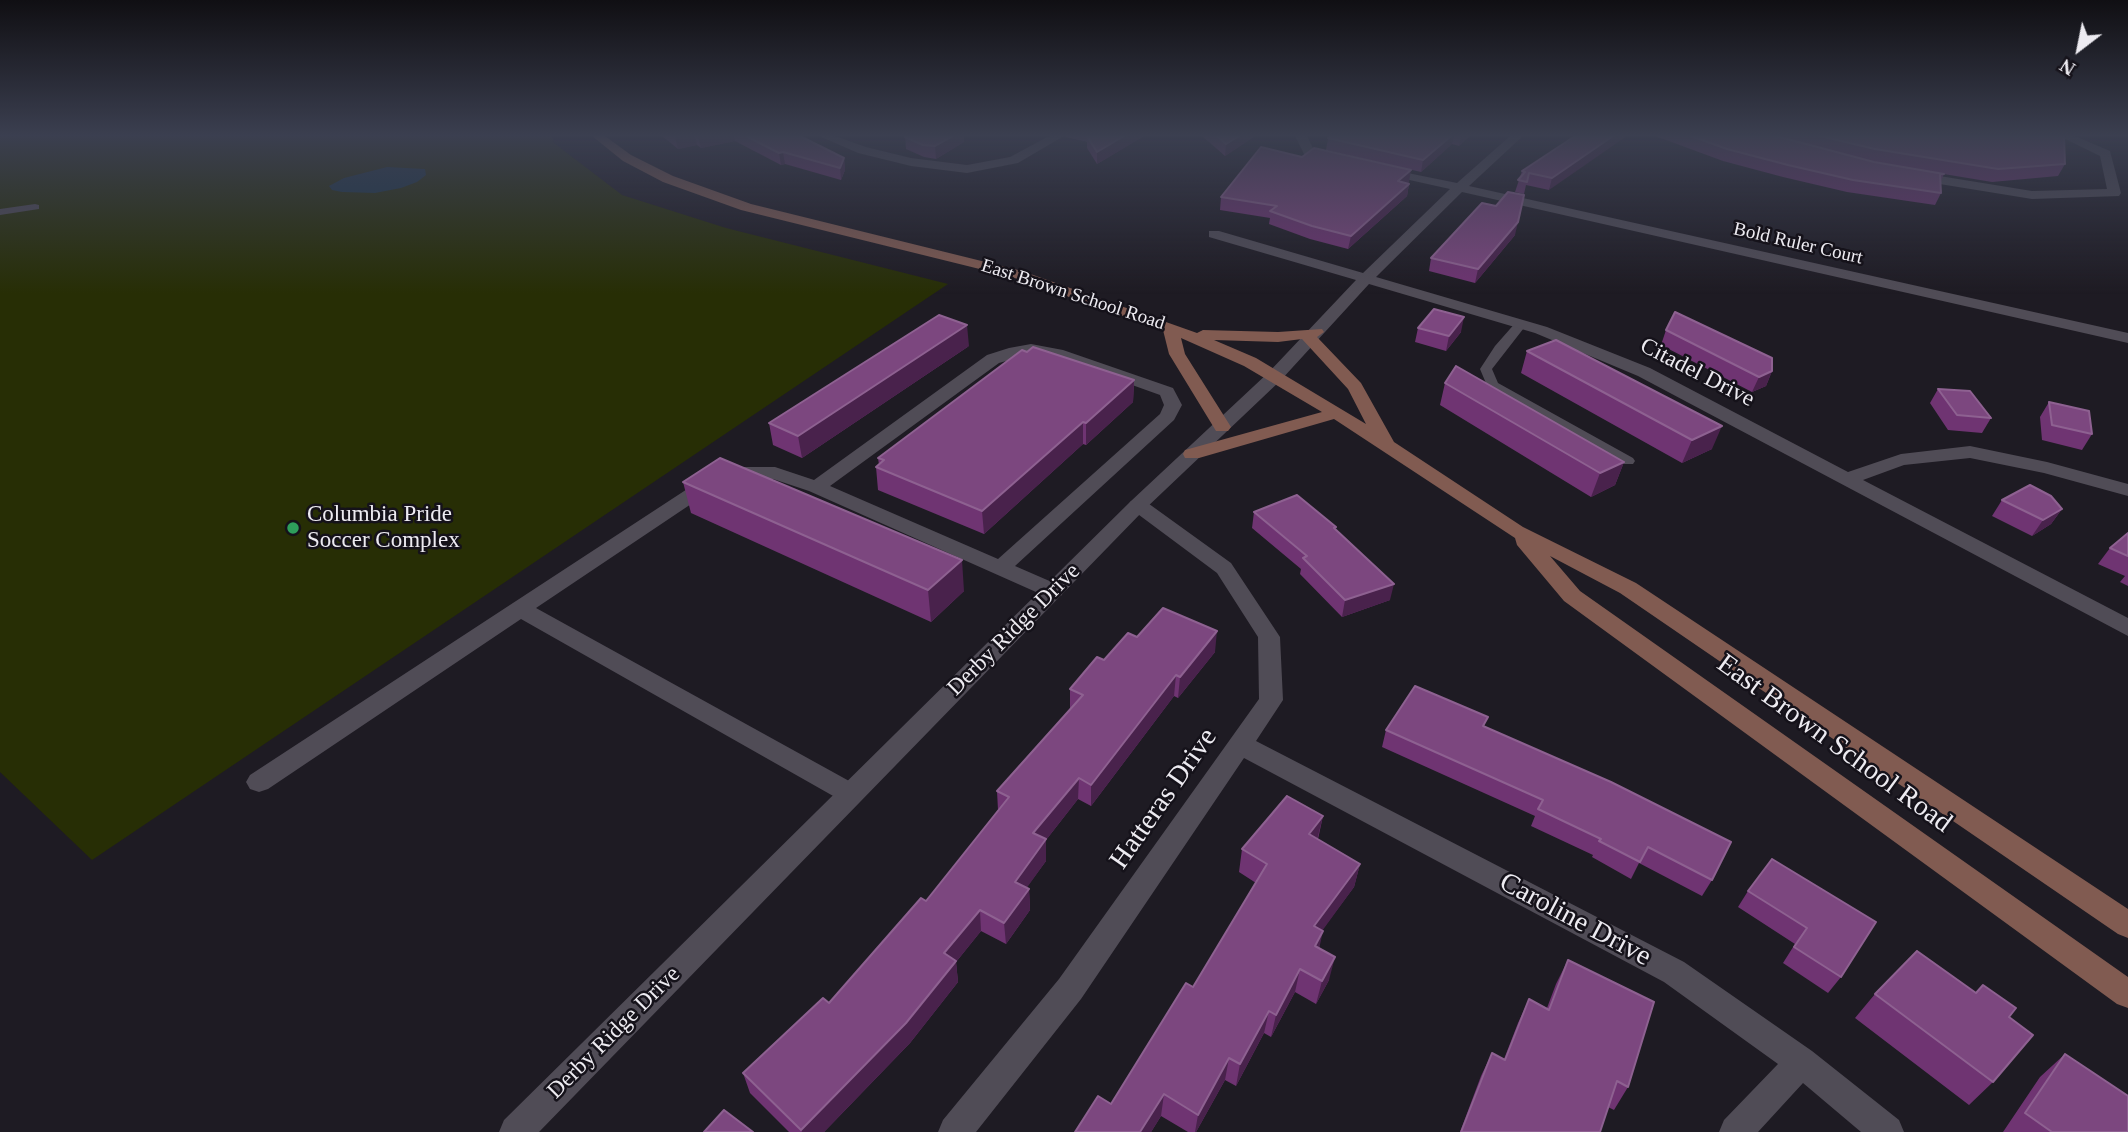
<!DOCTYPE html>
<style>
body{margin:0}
#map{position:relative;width:2128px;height:1132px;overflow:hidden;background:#1e1b23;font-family:"Times New Roman",serif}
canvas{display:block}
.north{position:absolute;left:2044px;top:14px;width:70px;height:70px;-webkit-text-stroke:5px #15121a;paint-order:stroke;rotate:212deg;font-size:19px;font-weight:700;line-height:28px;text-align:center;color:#edebf1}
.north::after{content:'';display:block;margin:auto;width:24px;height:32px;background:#edebf1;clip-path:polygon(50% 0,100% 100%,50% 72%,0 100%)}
</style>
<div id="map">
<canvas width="2128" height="1132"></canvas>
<div class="north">N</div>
</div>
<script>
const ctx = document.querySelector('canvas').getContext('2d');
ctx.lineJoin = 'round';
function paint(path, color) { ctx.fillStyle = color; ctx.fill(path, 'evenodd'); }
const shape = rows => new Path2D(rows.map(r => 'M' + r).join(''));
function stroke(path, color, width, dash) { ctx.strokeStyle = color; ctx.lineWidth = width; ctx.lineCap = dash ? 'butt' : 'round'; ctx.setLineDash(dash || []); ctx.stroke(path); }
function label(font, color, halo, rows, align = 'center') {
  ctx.font = font + ' "Times New Roman",serif'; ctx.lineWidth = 5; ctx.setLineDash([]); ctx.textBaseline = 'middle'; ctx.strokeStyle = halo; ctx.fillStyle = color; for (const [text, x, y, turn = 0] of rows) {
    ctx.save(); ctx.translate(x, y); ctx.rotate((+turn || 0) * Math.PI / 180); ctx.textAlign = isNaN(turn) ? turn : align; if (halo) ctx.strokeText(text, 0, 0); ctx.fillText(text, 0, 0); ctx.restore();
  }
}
const green = shape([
 [0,136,552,136,554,143,622,195,726,228,948,284,92,860,0,772]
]);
const water = shape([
 [387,167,425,169,426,175,417,182,401,188,375,193,342,192,332,190,329,186,344,178]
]);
const service = shape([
 [35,204,39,205,39,209,0,215,0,209,35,204],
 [1521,320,1527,324,1492,369,1498,383,1633,458,1635,461,1633,464,1623,464,1488,388,1480,369,1495,346,1517,321,1521,320]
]);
const minor = shape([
 [819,136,835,136,866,147,911,158,967,165,1010,157,1049,136,1064,136,1018,163,967,173,911,166,858,153,819,136],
 [1295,136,1307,136,1314,150,1340,158,1334,162,1305,156,1295,136],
 [1510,136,1523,136,1469,186,2128,333,2128,343,1462,192,1376,277,1547,327,1650,368,1848,472,1901,454,1970,446,2047,462,2128,484,2128,496,2044,473,1970,458,1904,465,1863,480,2128,618,2128,636,1638,376,1535,333,1369,284,1281,380,1269,380,1267,376,1269,372,1356,280,1209,237,1209,231,1219,231,1363,273,1450,189,1378,173,1378,167,1457,183,1510,136],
 [2059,136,2075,136,2110,151,2121,193,2119,196,2032,199,1915,180,1909,176,1915,172,2032,191,2107,189,2100,156,2059,136],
 [1031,344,1063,350,1173,388,1182,405,1174,420,1015,566,1061,586,1064,591,1061,596,1045,596,809,491,773,479,742,479,715,488,536,608,860,787,864,794,860,801,851,804,842,801,521,619,268,789,259,792,250,789,246,782,250,775,701,480,740,467,775,467,814,480,987,355,1009,348,1031,344],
 [1031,354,1054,357,1160,395,1164,405,1160,414,998,559,830,486,999,363,1031,354],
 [1138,499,1145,501,1231,563,1280,637,1283,700,1256,741,1684,962,1812,1051,1899,1120,1904,1132,1861,1132,1803,1083,1758,1132,1719,1132,1724,1120,1778,1064,1664,982,1244,758,1081,999,976,1132,938,1132,943,1120,1059,979,1259,699,1258,637,1217,573,1131,509,1128,505,1131,501,1138,499]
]);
const tertiary = shape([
 [1275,371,1283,376,1281,380,1145,509,539,1132,499,1132,504,1120,1131,501,1269,372,1275,371]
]);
const secondary = shape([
 [592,136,605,136,631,155,673,176,751,204,1022,271,1197,333,1203,330,1278,332,1322,329,1324,332,1317,337,1361,383,1394,442,1523,527,1636,583,2128,909,2128,938,2118,934,1620,593,1550,556,1580,591,2128,977,2128,1008,2117,1004,1564,601,1517,545,1515,538,1334,419,1199,458,1185,458,1183,454,1185,450,1322,412,1244,366,1181,338,1185,354,1231,427,1228,431,1216,431,1169,354,1163,330,1012,277,741,210,663,182,623,161,592,136],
 [1302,339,1348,389,1366,424,1256,358,1214,340,1278,342,1302,339]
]);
const wall = shape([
 [662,136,800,136,844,158,845,170,841,180,785,164,781,165,735,141,701,148,697,145,678,149],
 [1065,136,1144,136,1097,164,1087,148,1087,142,1066,137],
 [1202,136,1255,136,1225,156],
 [1331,136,1470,136,1459,146,1452,144,1421,172,1326,150,1328,138],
 [1575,136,1549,190,1526,185,1524,194,1515,192,1522,171],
 [1655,136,2064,136,2065,164,2058,176,1992,182,1871,162,1944,174,1941,181,1941,193,1935,205,1847,192,1783,177,1723,161],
 [905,137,964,142,936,159,924,157,906,149],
 [1409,182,1408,183,1409,184,1407,196,1348,249,1310,239,1269,224,1270,218,1220,210,1221,197],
 [1515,235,1475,283,1429,271,1431,258],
 [1418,328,1461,332,1446,351,1415,342],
 [1666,330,1772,371,1766,386,1752,392,1661,345],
 [969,346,802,458,773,445,769,423],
 [1527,351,1712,449,1682,463,1521,373],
 [1134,380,1133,402,1086,445,1083,444,984,534,878,490,876,467,879,465,878,458],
 [1445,383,1624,462,1615,485,1591,497,1440,405],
 [1938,389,1991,418,1982,433,1948,430,1930,403],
 [2049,402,2092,434,2082,450,2042,440,2040,417],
 [683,482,964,591,931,622,691,513],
 [2002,500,2062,509,2051,524,2032,536,1992,516],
 [1254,512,1336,530,1390,600,1342,617,1300,574,1301,569,1252,528],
 [2128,533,2128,586,2120,582,2125,576,2098,564,2110,548],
 [1137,637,1215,652,1178,698,1174,696,1091,806,1078,799,1046,840,1046,861,1026,888,1029,889,1030,910,1006,944,981,931,956,962,958,982,910,1043,824,1132,789,1132,750,1093,743,1073,829,1003,926,901,998,810,997,791,1070,710,1070,689,1104,660],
 [1485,726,1712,880,1702,896,1639,863,1631,879,1592,857,1593,855,1531,826,1535,816,1382,747,1386,730],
 [1323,816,1318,839,1360,864,1354,887,1322,930,1319,948,1329,980,1316,1004,1295,992,1271,1037,1264,1033,1236,1086,1225,1080,1196,1132,1188,1132,1161,1116,1151,1132,1075,1132,1111,1104,1193,987,1256,883,1239,872,1242,849],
 [1772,859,1841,977,1828,993,1783,963,1795,944,1738,907,1748,891],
 [1568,960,1628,1087,1614,1110,1608,1107,1600,1132,1460,1132,1481,1076,1492,1053,1504,1059,1518,1023,1529,999,1547,1008,1556,984],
 [1976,993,2009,1017,1993,1082,1969,1105,1855,1018,1875,994],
 [2065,1054,2128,1132,2003,1132,2040,1077]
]);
const shadedWall = shape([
 [682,136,695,136,697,145,678,149,675,137],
 [698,136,734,136,735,141,701,148],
 [953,136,964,136,964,142,936,159,935,146],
 [1124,136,1144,136,1097,164,1097,152],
 [1239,136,1255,136,1225,156,1226,144],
 [1451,136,1454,136,1452,144,1421,172,1423,160],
 [1461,136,1470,136,1459,146],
 [1613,136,1627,136,1549,190,1552,178],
 [783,152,785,164,781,165,779,153],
 [844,158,845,170,841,180,840,168],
 [1411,170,1409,182,1396,194,1398,181],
 [1409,184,1407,196,1348,249,1351,236],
 [1518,222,1515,235,1475,283,1478,269],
 [1464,317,1461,332,1446,351,1449,336],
 [967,325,969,346,802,458,798,436],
 [1772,371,1766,386,1752,392,1759,377],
 [1134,380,1133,402,1086,445,1086,423],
 [1083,422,1083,444,984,534,982,511],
 [1722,426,1712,449,1682,463,1692,440],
 [1624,462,1615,485,1591,497,1600,473],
 [2062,509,2051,524,2032,536,2043,520],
 [962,560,964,591,931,622,928,590],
 [1394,584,1390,600,1342,617,1345,600],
 [1217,631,1215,652,1178,698,1180,677],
 [1176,675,1174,696,1091,806,1091,785],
 [1079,778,1078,799,1046,840,1046,861,1016,903,1015,882,1033,833],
 [1323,816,1317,840,1309,834],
 [1360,864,1354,887,1309,949,1314,926],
 [1029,889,1030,910,1006,944,1004,923],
 [980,910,981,931,956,962,958,982,910,1043,824,1132,802,1132,801,1130],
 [1323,931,1318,954,1315,946],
 [1335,957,1329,980,1316,1004,1322,981],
 [1300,969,1295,992,1271,1037,1276,1015],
 [1269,1011,1264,1033,1236,1086,1240,1064],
 [1229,1058,1225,1080,1196,1132,1195,1132,1198,1115],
 [1164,1094,1161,1116,1151,1132,1140,1132]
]);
const building = shape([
 [746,136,800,136,844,158,840,168,783,152,779,153,746,136],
 [907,136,953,136,935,146,923,145,905,137,907,136],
 [1087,136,1124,136,1097,152,1087,136],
 [1217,136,1239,136,1226,144,1217,136],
 [1331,136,1451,136,1423,160,1328,138,1331,136],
 [1575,136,1613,136,1552,178,1529,173,1527,182,1518,180,1525,172,1522,171,1575,136],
 [1691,136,1776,136,1874,162,1944,174,1940,174,1941,193,1853,180,1788,165,1727,149,1691,136],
 [1820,136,2064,136,2065,164,1998,169,1875,149,1820,136],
 [1261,147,1302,157,1314,148,1411,170,1398,181,1409,184,1351,236,1312,226,1270,211,1277,206,1221,197,1261,147],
 [1508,192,1524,195,1518,222,1478,269,1431,258,1482,203,1496,206,1508,192],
 [1434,309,1464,317,1449,336,1418,328,1434,309],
 [1675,312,1772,358,1772,371,1759,377,1666,330,1675,312],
 [939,315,967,325,798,436,769,423,939,315],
 [1556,340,1722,426,1692,440,1527,351,1556,340],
 [1033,347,1134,380,1086,423,1083,422,982,511,876,467,884,460,878,458,1022,350,1027,352,1033,347],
 [1456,366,1624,462,1600,473,1445,383,1456,366],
 [1938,389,1970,391,1991,418,1957,415,1938,389],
 [2049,402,2089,411,2092,434,2052,425,2049,402],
 [720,458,962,560,928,590,683,482,720,458],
 [2030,485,2051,496,2062,509,2043,520,2002,500,2030,485],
 [1297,495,1336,527,1334,528,1394,584,1345,600,1303,558,1307,556,1254,512,1297,495],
 [2128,533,2128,556,2110,548,2128,533],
 [1163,608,1217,631,1180,677,1176,675,1091,785,1079,778,1033,833,1046,839,1015,882,1029,889,1004,923,980,910,944,953,956,961,906,1023,801,1130,743,1073,823,998,829,1003,921,898,926,901,1009,797,997,791,1083,695,1070,689,1097,657,1104,660,1128,633,1137,637,1163,608],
 [1415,686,1488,717,1483,726,1611,782,1731,842,1712,880,1648,847,1640,862,1599,841,1601,839,1538,809,1543,800,1386,730,1415,686],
 [1287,796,1323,816,1309,834,1360,864,1314,926,1323,931,1315,946,1335,957,1322,981,1300,969,1276,1015,1269,1011,1240,1064,1229,1058,1198,1115,1164,1094,1140,1132,1075,1132,1098,1096,1111,1104,1186,983,1193,987,1267,864,1242,849,1287,796],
 [1772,859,1876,922,1841,977,1794,947,1807,928,1748,891,1772,859],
 [1917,951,1976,993,1983,985,2016,1008,2009,1017,2033,1035,1993,1082,1875,994,1917,951],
 [1568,960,1654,1002,1628,1087,1617,1081,1600,1132,1461,1132,1492,1053,1505,1060,1529,999,1549,1010,1568,960],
 [2065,1054,2128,1096,2128,1132,2052,1132,2025,1113,2065,1054],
 [724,1110,753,1132,704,1132,724,1110]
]);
const markers = [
 [293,528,7,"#2e9e5b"]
];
const farStreetnames = [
 ["Bold Ruler Court",1798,244,13],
 ["East Brown School Road",1073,295,18]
];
const streetNames = [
 ["Citadel Drive",1697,373,27],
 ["Derby Ridge Drive",1014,630,-45],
 ["Derby Ridge Drive",614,1033,-45]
];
const poiNames = [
 ["Columbia Pride",307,515],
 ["Soccer Complex",307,541]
];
const nearStreetnames = [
 ["East Brown School Road",1834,744,36],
 ["Hatteras Drive",1164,799,-55],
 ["Caroline Drive",1575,920,28]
];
paint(green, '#272e05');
paint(water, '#18364a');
paint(service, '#504c56');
paint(minor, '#504c56');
paint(tertiary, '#504c56');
paint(secondary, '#815b51');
paint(wall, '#6f3472');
paint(shadedWall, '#49224c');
paint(building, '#7c477f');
stroke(building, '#8e6191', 2);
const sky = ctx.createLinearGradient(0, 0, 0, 294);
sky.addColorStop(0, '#100f13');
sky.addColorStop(0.46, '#3b3f50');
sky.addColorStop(1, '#3b3f5000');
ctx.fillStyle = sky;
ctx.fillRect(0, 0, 2128, 294);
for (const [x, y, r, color] of markers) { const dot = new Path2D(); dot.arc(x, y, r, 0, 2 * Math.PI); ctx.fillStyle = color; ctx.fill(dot); stroke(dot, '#15121a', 2.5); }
label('19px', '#edebf1', '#15121a', farStreetnames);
label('23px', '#edebf1', '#15121a', streetNames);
label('23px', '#edebf1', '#15121a', poiNames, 'left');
label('28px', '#edebf1', '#15121a', nearStreetnames);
</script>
